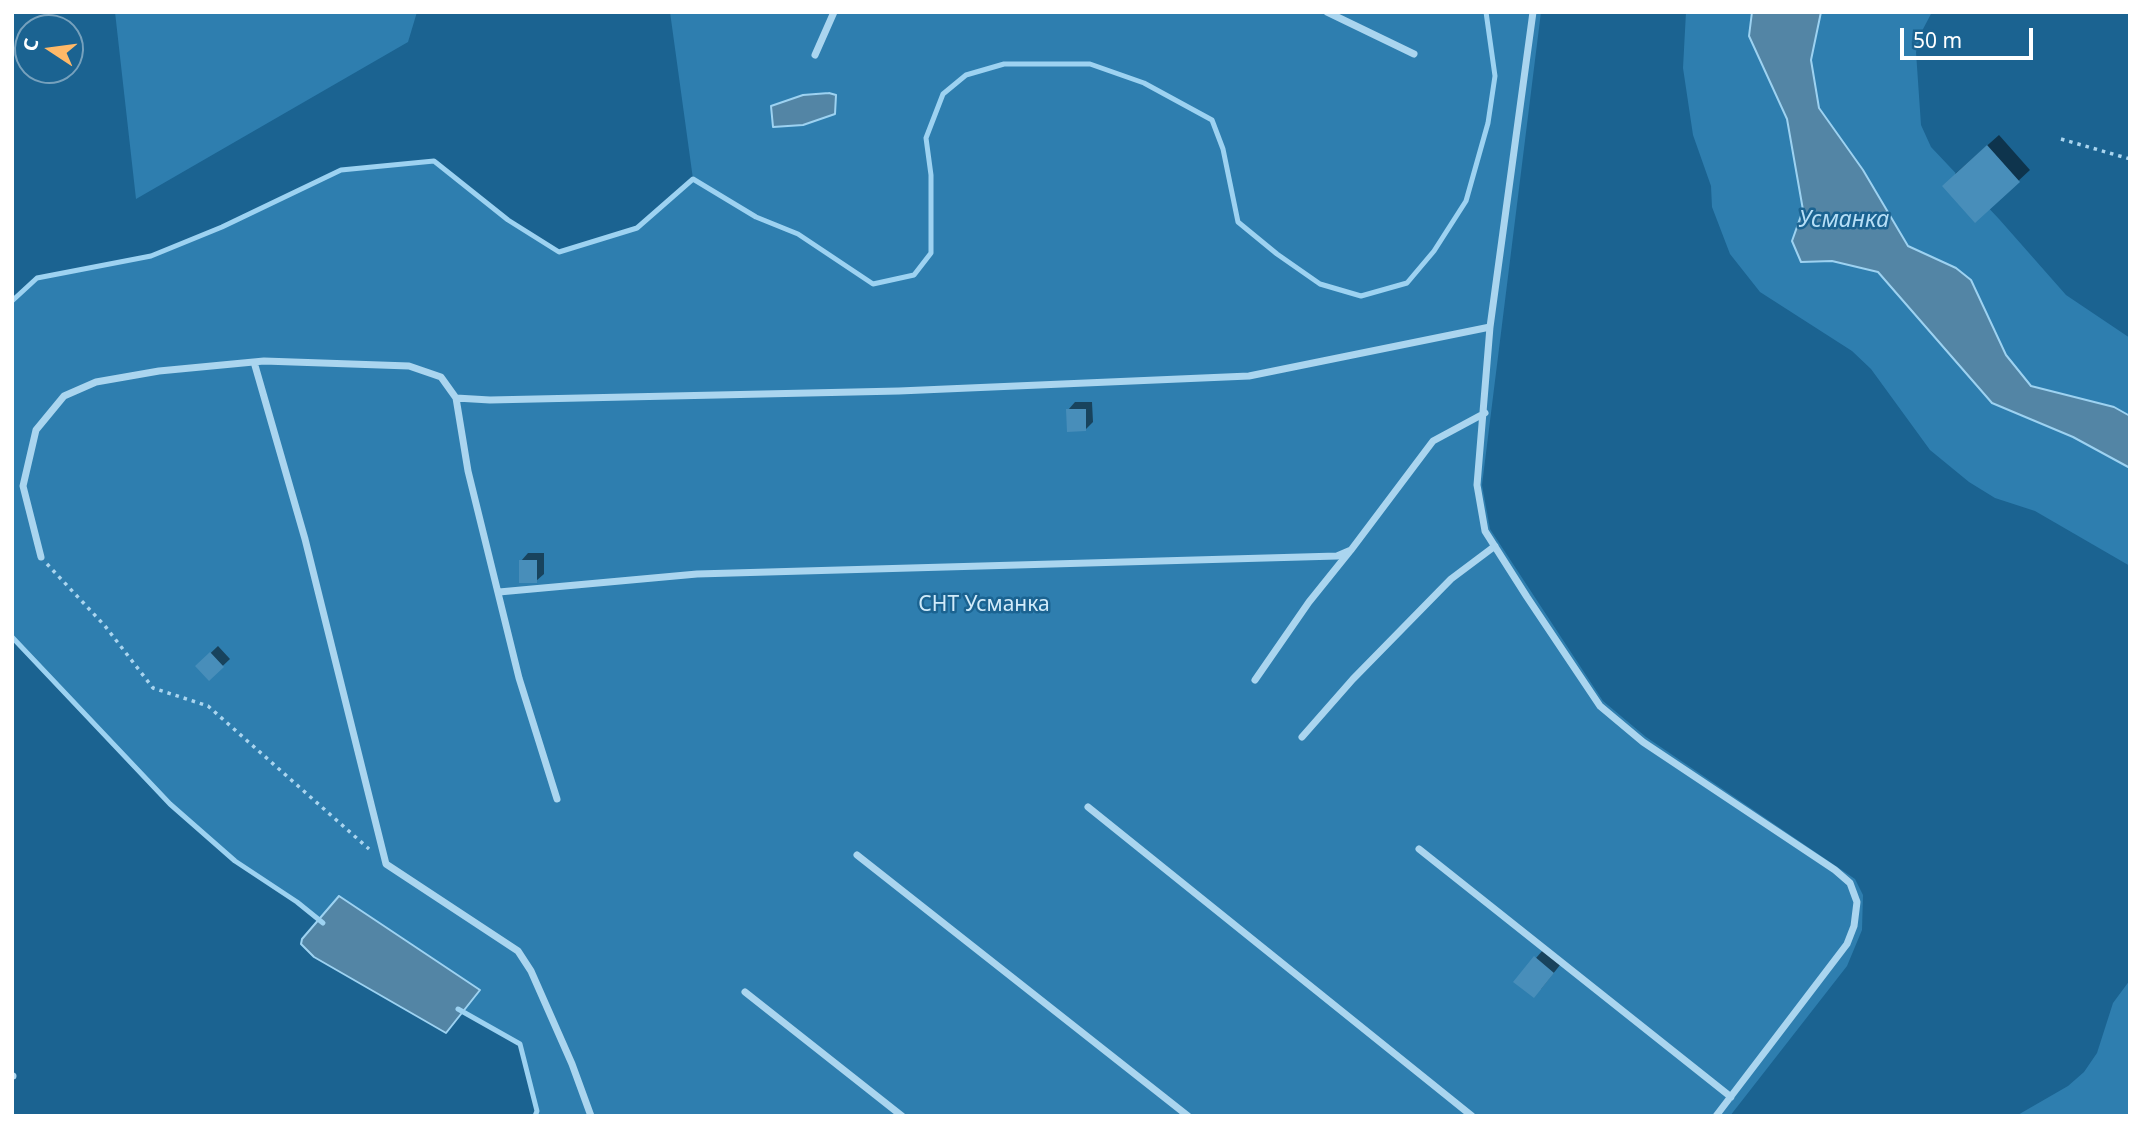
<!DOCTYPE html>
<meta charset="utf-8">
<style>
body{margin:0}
#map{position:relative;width:2142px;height:1128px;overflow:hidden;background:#1b6391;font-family:"Noto Sans",sans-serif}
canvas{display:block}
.frame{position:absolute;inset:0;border:14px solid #fff;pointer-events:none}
.north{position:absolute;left:14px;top:14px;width:70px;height:70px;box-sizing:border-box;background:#1b6391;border:2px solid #76a1bd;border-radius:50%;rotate:283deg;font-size:19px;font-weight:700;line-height:28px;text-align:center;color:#fff}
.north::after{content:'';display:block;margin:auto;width:24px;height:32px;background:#ffb968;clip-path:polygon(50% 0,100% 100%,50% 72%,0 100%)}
.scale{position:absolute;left:1900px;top:28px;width:133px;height:32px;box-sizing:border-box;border:4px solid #fff;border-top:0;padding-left:9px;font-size:21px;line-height:24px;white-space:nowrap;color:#fff;-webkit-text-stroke:5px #1b6391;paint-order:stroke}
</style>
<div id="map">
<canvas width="2142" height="1128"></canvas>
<div class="frame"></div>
<div class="north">С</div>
<div class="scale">50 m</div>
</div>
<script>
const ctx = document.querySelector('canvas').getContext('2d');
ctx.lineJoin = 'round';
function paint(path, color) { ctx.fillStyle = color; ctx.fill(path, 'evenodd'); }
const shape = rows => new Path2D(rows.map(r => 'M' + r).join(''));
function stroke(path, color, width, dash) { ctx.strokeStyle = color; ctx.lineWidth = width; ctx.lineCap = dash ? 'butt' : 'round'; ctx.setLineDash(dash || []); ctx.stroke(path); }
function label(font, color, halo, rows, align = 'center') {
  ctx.font = font + ' "Noto Sans",sans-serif'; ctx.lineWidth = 5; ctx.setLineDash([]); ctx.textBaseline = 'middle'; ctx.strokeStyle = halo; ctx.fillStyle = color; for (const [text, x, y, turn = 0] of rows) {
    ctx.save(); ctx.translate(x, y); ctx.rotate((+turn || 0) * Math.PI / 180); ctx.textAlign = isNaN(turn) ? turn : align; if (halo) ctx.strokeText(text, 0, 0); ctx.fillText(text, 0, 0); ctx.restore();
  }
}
const green = shape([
 [115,12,417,12,408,42,136,199],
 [670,12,1541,12,1482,485,1490,529,1603,701,1646,737,1855,879,1863,895,1862,930,1847,966,1730,1116,535,1116,536,1111,520,1044,424,991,326,926,297,902,235,861,170,804,126,759,12,637,12,301,37,278,151,256,222,227,341,170,434,161,508,220,559,252,637,228,693,179],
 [1686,12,1932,12,1922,31,1916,52,1921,125,1931,147,1999,219,2066,295,2130,338,2130,566,2035,511,1995,498,1969,482,1930,450,1871,369,1852,351,1760,292,1730,254,1712,207,1711,186,1693,135,1683,68],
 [2130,980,2130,1116,2016,1116,2068,1086,2084,1072,2097,1053,2113,1003]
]);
const water = shape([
 [1752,12,1821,12,1811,60,1819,108,1863,170,1908,246,1956,268,1971,280,2006,355,2031,386,2114,407,2130,416,2130,468,2073,437,1992,403,1878,272,1832,261,1801,262,1792,241,1803,210,1787,119,1749,36,1752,12],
 [829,93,836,95,835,114,803,125,773,127,771,106,803,95,829,93],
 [339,896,480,990,446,1033,314,957,301,944,302,939,339,896]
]);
const shadow = shape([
 [1999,135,2030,170,1975,221,1955,174],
 [1075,402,1092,402,1093,422,1085,430,1068,410],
 [528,553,544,553,544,574,536,581,521,561],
 [218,646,230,659,209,679,197,666],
 [1543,950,1560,965,1541,989,1536,958]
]);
const stream = shape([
 [12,301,37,278,151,256,222,227,341,170,434,161,508,220,559,252,637,228,693,179,756,217,798,234,873,284,914,275,931,253,931,175,926,138,943,94,966,75,1004,64,1090,64,1144,83,1212,120,1223,149,1238,222,1277,254,1320,284,1361,296,1407,283,1434,251,1466,201,1488,123,1495,76,1486,12],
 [12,637,170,804,235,861,297,902,323,923],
 [458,1009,520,1044,537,1111,535,1116]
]);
const building = shape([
 [1987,145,2020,182,1975,223,1942,186],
 [1066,409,1086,409,1086,431,1067,432],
 [519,560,537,560,537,583,519,583],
 [210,652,224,667,209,681,195,666],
 [1534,956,1554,973,1534,998,1513,982]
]);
const path = shape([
 [2061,139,2130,159],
 [47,564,105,626,153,688,208,706,369,849]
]);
const street = shape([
 [1327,12,1414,54],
 [1533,12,1490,327,1477,485,1485,531,1527,597,1600,706,1643,742,1835,870,1850,883,1857,902,1854,926,1847,944,1716,1116],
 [815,55,834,12],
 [254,362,305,539,386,864,518,951,531,971,572,1064,591,1116],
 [456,398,468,471,519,678,557,799],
 [41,557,23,486,36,430,64,396,96,382,159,371,264,361,409,366,441,377,456,398,490,400,899,391,1249,376,1490,327],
 [499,592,697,574,1337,556,1351,550,1433,441,1485,413],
 [1255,680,1309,602,1350,551],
 [1302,737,1353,679,1451,579,1495,546],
 [1088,807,1472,1116],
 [1419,849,1731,1097],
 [857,855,1188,1116],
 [745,992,902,1116],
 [12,1076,13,1076]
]);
const parkNames = [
 ["СНТ Усманка",984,605]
];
const waterNames = [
 ["Усманка",1844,220]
];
paint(green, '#2e7eaf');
paint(water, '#5385a5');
stroke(water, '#9dd2f1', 2);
paint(shadow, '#0007');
stroke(stream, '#9dd2f1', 5);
paint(building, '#488eba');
stroke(path, '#aad5ef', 3.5, [3.5, 5]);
stroke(street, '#aad5ef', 7);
label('21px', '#d1ebfa', '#1b6391', parkNames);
label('italic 23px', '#b6def6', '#1b6391', waterNames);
</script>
